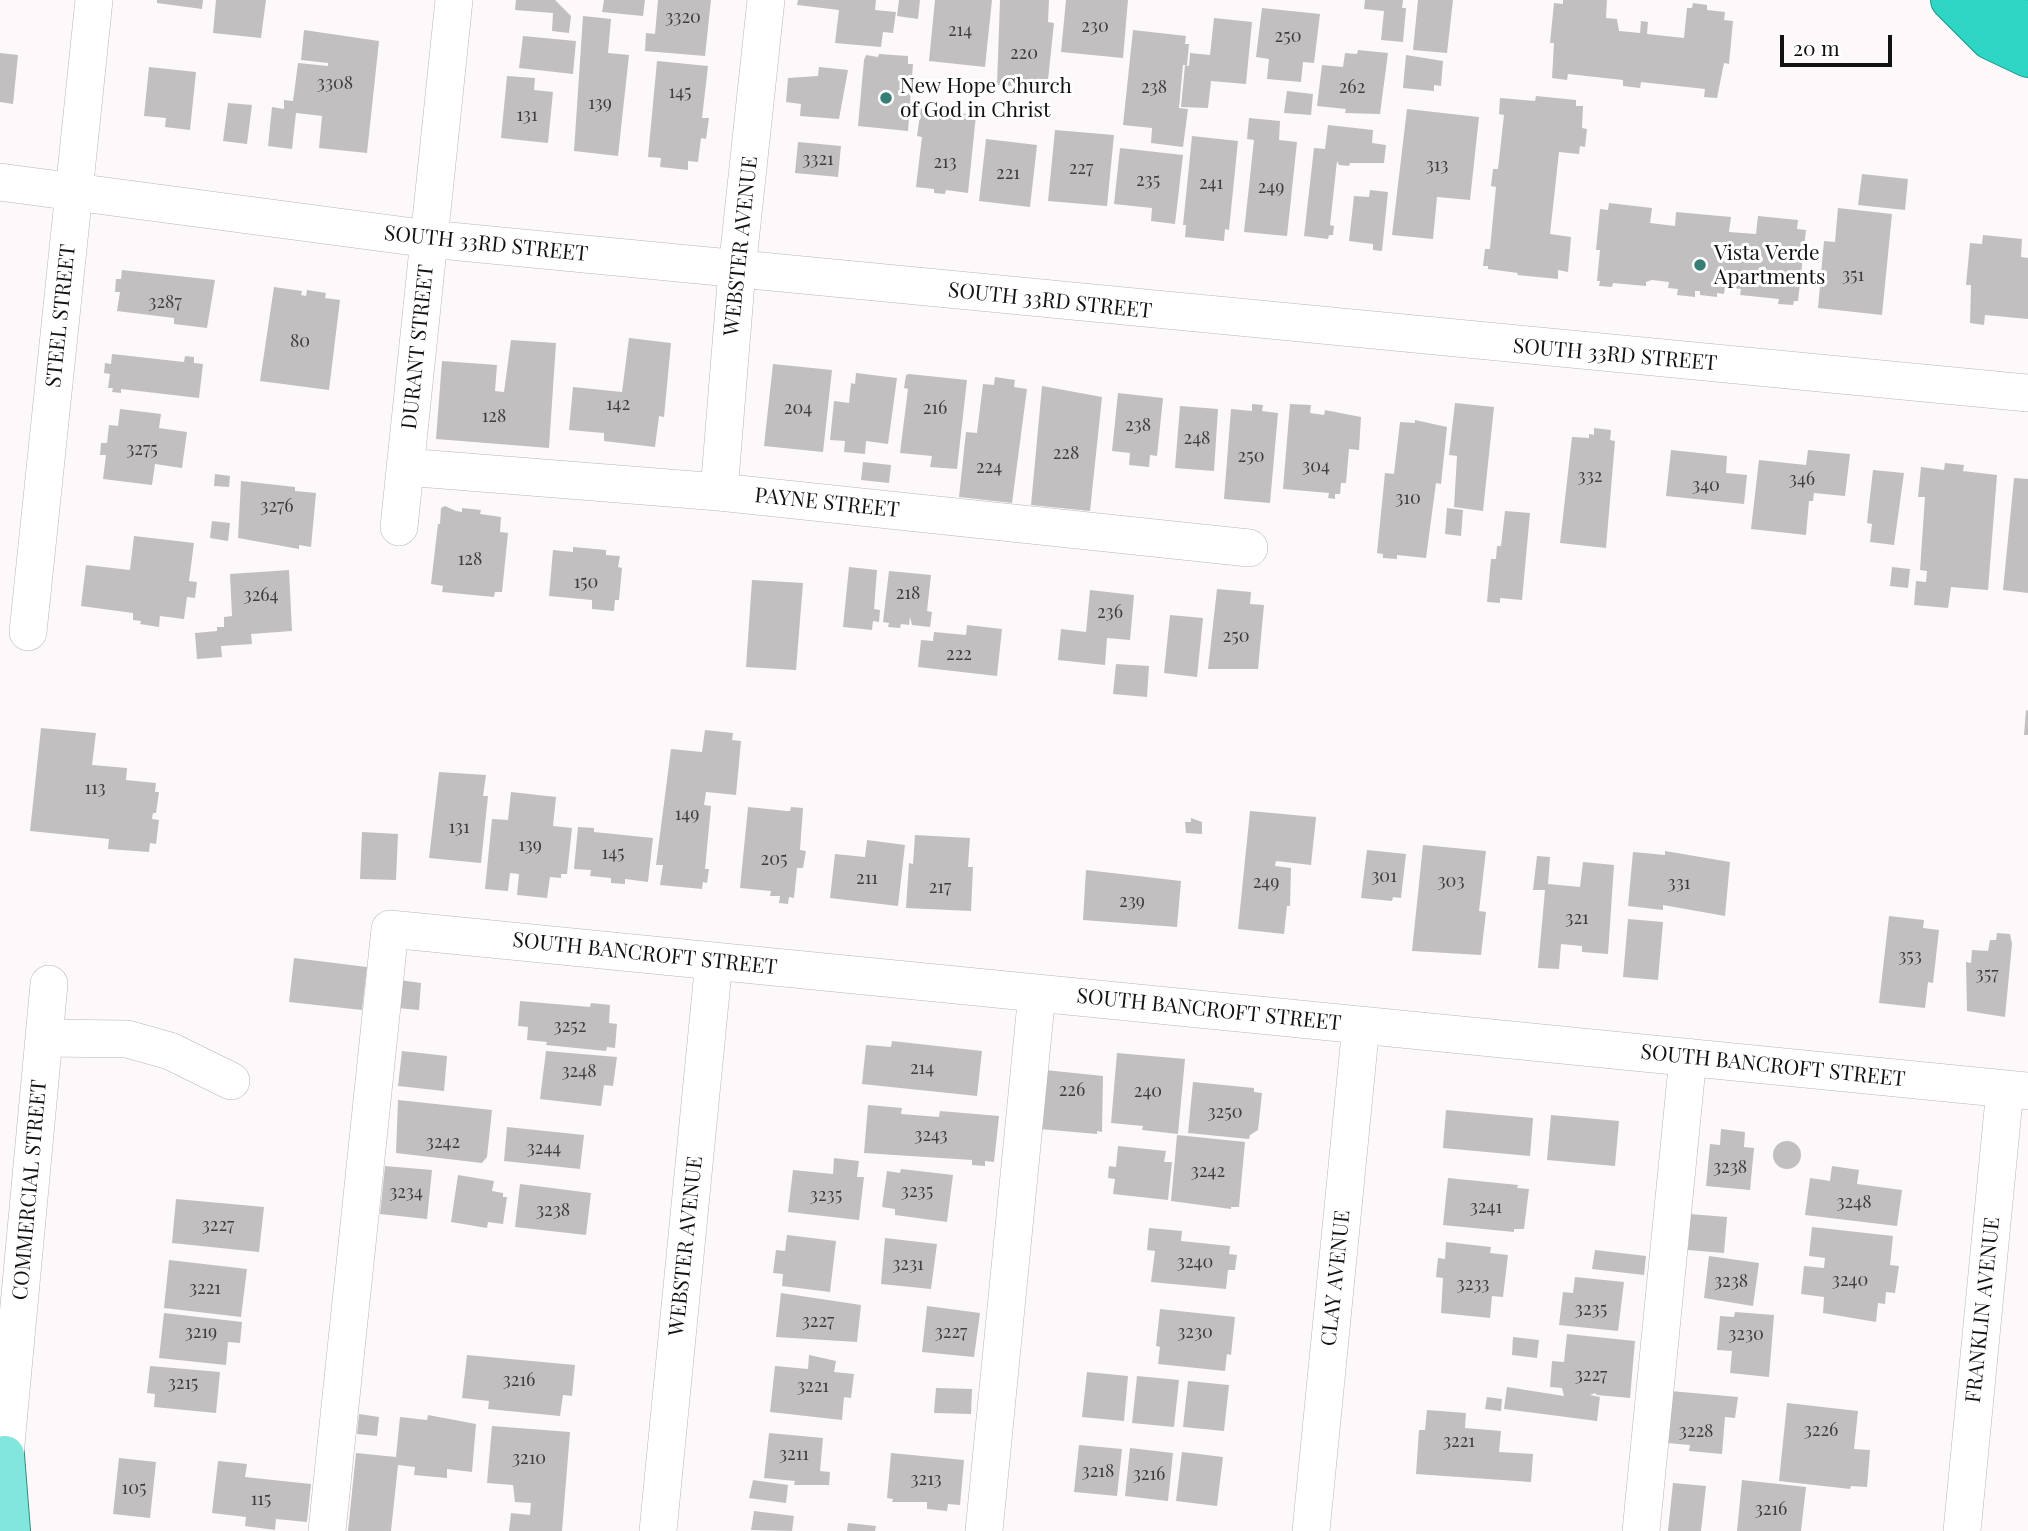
<!DOCTYPE html>
<style>
body{margin:0}
#map{position:relative;width:2028px;height:1531px;overflow:hidden;background:#fdf9fb;font-family:"Playfair Display",serif}
canvas{display:block}
.scale{position:absolute;left:1780px;top:35px;width:112px;height:32px;box-sizing:border-box;border:4px solid #131212;border-top:0;padding-left:9px;font-size:21px;line-height:24px;white-space:nowrap;color:#131212;-webkit-text-stroke:5px #fff;paint-order:stroke}
</style>
<div id="map">
<canvas width="2028" height="1531"></canvas>
<div class="scale">20 m</div>
</div>
<script>
const ctx = document.querySelector('canvas').getContext('2d');
ctx.lineJoin = 'round';
function paint(path, color) { ctx.fillStyle = color; ctx.fill(path, 'evenodd'); }
const shape = rows => new Path2D(rows.map(r => 'M' + r).join(''));
function stroke(path, color, width, dash) { ctx.strokeStyle = color; ctx.lineWidth = width; ctx.lineCap = dash ? 'butt' : 'round'; ctx.setLineDash(dash || []); ctx.stroke(path); }
function label(font, color, halo, rows, align = 'center') {
  ctx.font = font + ' "Playfair Display",serif'; ctx.lineWidth = 6; ctx.setLineDash([]); ctx.textBaseline = 'middle'; ctx.strokeStyle = halo; ctx.fillStyle = color; for (const [text, x, y, turn = 0] of rows) {
    ctx.save(); ctx.translate(x, y); ctx.rotate((+turn || 0) * Math.PI / 180); ctx.textAlign = isNaN(turn) ? turn : align; if (halo) ctx.strokeText(text, 0, 0); ctx.fillText(text, 0, 0); ctx.restore();
  }
}
const building = shape([
 [157,0,203,0,202,9,157,3],
 [216,0,266,0,261,38,213,33],
 [516,0,555,0,571,16,569,33,552,31,553,13,515,10],
 [604,0,645,0,643,16,602,12],
 [658,0,711,0,705,56,645,51,646,33,655,34],
 [798,0,876,0,875,10,896,12,893,33,883,32,881,47,835,43,839,10,797,5],
 [899,0,920,0,918,19,897,16],
 [935,0,992,0,985,67,929,61],
 [1000,0,1049,0,1048,22,1054,23,1048,80,1045,79,1044,88,997,85],
 [1066,0,1128,0,1123,58,1061,52],
 [1365,0,1403,0,1402,8,1406,8,1403,42,1381,40,1384,11,1364,9],
 [1418,0,1453,0,1447,53,1413,50],
 [1563,0,1607,0,1606,18,1617,19,1619,31,1640,33,1641,21,1648,22,1647,34,1684,38,1687,8,1692,8,1693,3,1707,5,1707,10,1725,12,1724,20,1733,21,1729,64,1724,63,1717,98,1704,97,1705,89,1641,82,1640,88,1623,86,1623,80,1568,74,1567,80,1552,78,1554,43,1550,43,1554,3,1563,4],
 [1262,8,1320,14,1314,63,1303,62,1301,82,1267,79,1269,59,1256,57],
 [583,16,611,19,608,53,629,55,618,156,574,151],
 [1214,18,1252,22,1246,84,1211,81,1208,108,1181,107,1185,65,1189,66,1190,53,1210,55],
 [304,30,379,41,367,153,319,148,322,116,296,113,292,149,268,146,272,107,284,109,284,100,293,101,298,63,328,66,328,63,301,60],
 [1133,30,1186,36,1185,44,1189,44,1187,65,1183,65,1179,108,1188,109,1183,147,1151,143,1152,128,1123,125],
 [523,36,576,41,573,74,519,68],
 [1358,50,1388,53,1380,114,1345,113,1346,109,1317,106,1322,65,1343,67,1345,53,1357,54],
 [0,53,18,55,13,104,0,102],
 [879,54,908,56,908,64,913,64,908,131,858,126,864,60,866,55,878,57],
 [1406,55,1443,61,1441,86,1434,85,1434,91,1403,88],
 [657,61,708,66,702,118,709,118,706,139,701,138,698,162,688,161,688,170,660,167,661,158,648,157],
 [149,67,196,72,190,130,165,127,166,118,144,116],
 [819,67,848,70,839,119,800,116,801,104,786,102,788,78,818,76],
 [507,76,535,78,534,90,553,92,548,143,501,138],
 [1287,91,1313,94,1311,115,1284,113],
 [1536,96,1576,100,1576,106,1583,106,1582,128,1587,129,1585,147,1580,146,1579,154,1559,152,1550,234,1571,237,1568,272,1558,270,1558,279,1517,275,1518,273,1488,269,1488,266,1483,266,1485,249,1490,249,1496,187,1491,186,1493,169,1498,169,1504,115,1499,114,1500,98,1535,101],
 [228,103,252,105,247,144,223,141],
 [921,108,976,115,968,193,946,190,945,194,934,193,934,189,916,187,922,137,917,136],
 [1407,109,1479,117,1470,200,1437,197,1433,239,1392,235],
 [1249,118,1280,121,1279,140,1297,142,1287,236,1244,232,1254,140,1247,139],
 [1328,125,1373,130,1372,143,1386,145,1384,163,1350,163,1349,166,1339,165,1337,161,1330,225,1334,226,1333,235,1329,235,1328,239,1304,236,1314,148,1325,149],
 [1055,130,1114,135,1107,206,1048,201],
 [1192,136,1238,141,1229,230,1225,229,1224,241,1185,237,1186,225,1183,225],
 [986,139,1037,145,1030,207,979,201],
 [798,142,841,146,838,177,795,173],
 [1120,148,1183,155,1175,224,1151,221,1152,208,1114,204],
 [1862,174,1908,179,1905,210,1858,205],
 [1370,190,1388,192,1382,251,1373,250,1373,244,1349,241,1354,196,1369,197],
 [1609,203,1652,208,1650,223,1675,226,1676,212,1731,217,1729,232,1756,234,1758,216,1798,220,1797,229,1806,230,1798,301,1794,301,1793,305,1778,304,1779,299,1740,295,1741,289,1725,287,1724,294,1717,293,1717,297,1700,295,1700,291,1695,291,1695,297,1677,295,1678,289,1668,288,1669,282,1652,280,1646,282,1646,286,1613,283,1612,287,1599,286,1600,281,1597,281,1600,250,1596,250,1600,209,1608,210],
 [1838,208,1892,214,1882,315,1818,308,1824,241,1835,242],
 [1983,235,2022,239,2021,257,2028,258,2028,319,1985,315,1984,325,1970,323,1971,285,1966,285,1970,243,1982,244],
 [122,270,215,280,207,328,174,324,174,318,117,311,120,292,115,292,116,279,121,279],
 [274,287,302,291,301,295,306,296,307,290,326,293,325,298,340,300,329,390,260,381],
 [629,338,671,343,664,417,659,416,655,447,604,441,604,433,569,430,573,387,622,392],
 [511,340,556,343,549,448,436,439,442,361,497,365,495,391,504,392],
 [112,354,184,362,185,356,194,357,194,363,203,364,199,398,121,389,121,393,112,392,113,388,108,388,110,374,104,373,105,363,111,364],
 [773,364,832,370,823,452,764,446],
 [856,373,897,378,888,444,866,441,865,454,844,452,845,441,830,440,834,401,849,403,851,383,855,384],
 [909,374,967,380,957,469,930,467,932,456,900,453,908,389,904,388,906,375],
 [995,377,1015,380,1014,387,1027,389,1012,503,959,497,966,432,977,433,983,384,994,385],
 [1042,386,1102,397,1090,511,1031,505],
 [1118,393,1163,398,1157,456,1150,455,1149,467,1129,465,1130,453,1112,451],
 [1455,403,1494,407,1483,511,1454,507,1457,456,1449,455],
 [1252,404,1263,405,1262,411,1278,413,1270,503,1224,499,1231,409,1252,411],
 [1290,404,1311,405,1310,413,1324,415,1325,410,1361,417,1359,450,1349,449,1346,483,1341,483,1340,494,1335,494,1335,499,1328,498,1329,493,1283,489],
 [1180,406,1218,409,1214,471,1175,468],
 [120,409,161,414,159,428,187,432,182,468,155,464,152,485,103,479,106,455,100,455,101,443,107,443,109,425,118,426],
 [1415,420,1447,427,1441,484,1436,483,1426,558,1397,555,1397,559,1383,558,1383,554,1377,553,1385,473,1394,474,1400,422,1415,423],
 [1594,428,1611,430,1610,440,1615,441,1606,548,1560,543,1572,437,1589,438,1589,434,1594,435],
 [1671,450,1727,456,1726,473,1747,475,1744,504,1666,496],
 [1808,450,1850,454,1845,496,1814,493,1813,501,1809,501,1806,535,1751,529,1759,460,1806,465],
 [863,462,891,465,889,483,861,480],
 [1945,463,1964,465,1963,471,1997,475,1988,590,1951,587,1948,608,1914,605,1916,581,1926,582,1927,571,1920,570,1925,497,1918,497,1921,467,1944,470],
 [1873,470,1904,473,1894,545,1870,542,1872,524,1867,523],
 [215,474,230,476,229,487,214,486],
 [2014,478,2028,479,2028,593,2003,590],
 [241,481,295,487,295,491,316,493,311,547,299,545,299,549,238,538],
 [445,506,456,511,462,512,462,508,481,510,480,514,501,517,500,532,508,533,502,592,495,592,494,597,442,592,443,586,431,584,438,524,440,524,441,508],
 [1447,508,1463,510,1461,536,1445,534],
 [1505,511,1530,513,1522,600,1500,598,1500,603,1487,602,1491,559,1496,559,1497,546,1501,546],
 [212,521,230,523,228,541,210,538],
 [134,536,194,543,189,581,197,582,195,598,187,597,184,619,160,616,159,627,140,624,141,621,133,620,133,613,81,606,86,565,130,570],
 [573,547,606,550,606,555,620,556,618,567,622,568,619,600,615,600,614,611,592,609,592,600,549,596,553,550,573,552],
 [849,567,877,570,874,609,880,610,879,622,873,621,872,630,843,627],
 [1892,567,1910,569,1908,588,1890,586],
 [289,570,292,631,251,634,252,644,221,646,222,657,197,659,195,633,217,631,217,627,224,627,224,617,232,616,230,574],
 [889,571,931,575,927,611,932,612,930,627,912,625,910,617,909,625,901,624,900,628,888,627,889,623,883,622],
 [752,580,803,583,796,670,746,667],
 [1217,589,1251,592,1250,604,1264,605,1258,669,1208,669],
 [1090,590,1134,595,1130,640,1107,638,1105,665,1058,660,1061,629,1086,632],
 [1170,615,1203,618,1197,677,1164,673],
 [967,625,1002,629,997,676,918,667,921,640,933,641,934,632,966,635],
 [1116,664,1149,666,1147,697,1113,694],
 [2026,710,2028,711,2028,735,2024,735],
 [41,728,96,733,92,765,127,768,126,780,156,783,155,792,159,792,156,813,153,813,152,819,159,820,156,844,150,843,149,852,108,849,109,839,30,831],
 [705,730,733,733,732,740,741,741,736,795,706,792,704,805,711,806,705,869,709,869,707,883,703,882,702,889,660,885,663,865,656,865,671,749,702,752],
 [439,772,486,775,483,796,488,796,481,863,429,858],
 [511,792,556,797,553,826,572,828,567,874,561,874,561,878,550,877,547,898,517,895,519,874,510,873,508,891,485,889,492,819,508,820],
 [748,807,787,811,790,811,791,807,803,808,800,850,806,851,803,868,797,868,794,898,789,897,788,904,779,903,780,896,770,896,771,891,740,888],
 [1250,811,1316,817,1311,865,1276,861,1275,866,1291,868,1290,906,1287,906,1284,934,1238,929],
 [1191,818,1202,822,1202,834,1186,833,1185,822,1191,822],
 [578,827,594,828,594,832,653,838,648,882,625,879,625,884,611,883,611,878,590,876,591,870,574,869],
 [362,832,398,834,396,880,360,879],
 [915,835,970,838,968,867,973,867,971,911,906,908,909,863,913,864],
 [867,840,905,845,898,906,830,898,835,854,865,857],
 [1423,845,1486,851,1479,911,1486,912,1481,955,1412,951],
 [1367,850,1406,854,1401,898,1393,897,1392,901,1361,898],
 [1665,851,1730,862,1725,916,1663,905,1663,910,1628,906,1633,852,1665,855],
 [1537,856,1550,857,1548,884,1580,887,1583,862,1614,865,1608,954,1582,952,1582,946,1561,944,1559,969,1538,968,1545,890,1533,890],
 [1086,870,1181,881,1177,927,1083,920],
 [1889,916,1924,920,1923,928,1939,930,1933,983,1928,982,1925,1008,1879,1003],
 [1628,919,1663,922,1658,980,1623,977],
 [1997,933,2010,934,2012,944,2005,1017,1967,1011,1966,962,1971,963,1972,950,1988,951,1990,940,1996,940],
 [294,958,367,967,362,1010,289,1002],
 [399,980,421,983,419,1010,397,1008],
 [520,1001,590,1007,591,1003,610,1005,609,1023,617,1024,615,1048,607,1047,606,1051,546,1045,547,1042,527,1040,528,1027,518,1026],
 [892,1041,982,1051,977,1096,862,1084,866,1045,891,1047],
 [402,1051,447,1056,444,1091,398,1086],
 [546,1051,617,1057,613,1086,604,1085,601,1106,540,1099],
 [1117,1053,1185,1059,1178,1134,1142,1130,1143,1126,1111,1123],
 [1045,1070,1103,1076,1102,1132,1097,1131,1097,1134,1040,1129],
 [1193,1082,1254,1088,1254,1092,1262,1093,1258,1130,1250,1135,1249,1139,1188,1133],
 [398,1100,492,1110,487,1157,482,1163,396,1153],
 [868,1105,902,1108,901,1114,939,1117,940,1111,999,1116,994,1162,985,1161,985,1166,972,1165,972,1160,864,1153],
 [1446,1110,1533,1118,1530,1156,1443,1148],
 [1551,1115,1619,1121,1615,1166,1547,1160],
 [507,1127,584,1135,580,1169,504,1161],
 [1721,1129,1745,1132,1744,1147,1754,1148,1750,1190,1706,1186,1710,1144,1720,1145],
 [1177,1135,1245,1142,1239,1207,1231,1207,1231,1209,1171,1201],
 '1773 1155a14 14 0 1 1 28 0a14 14 0 1 1-28 0Z',
 [1118,1146,1166,1151,1164,1162,1172,1162,1168,1200,1113,1194,1115,1179,1108,1178,1109,1166,1116,1167],
 [834,1158,859,1161,857,1177,864,1177,859,1220,788,1212,793,1170,833,1174],
 [385,1166,432,1170,427,1219,380,1214],
 [1832,1166,1859,1170,1857,1184,1902,1190,1897,1226,1805,1215,1810,1178,1830,1181],
 [901,1169,953,1175,947,1222,895,1215,895,1209,882,1207,887,1171,900,1173],
 [458,1175,494,1181,492,1191,503,1193,503,1197,507,1197,503,1224,488,1222,487,1228,451,1222],
 [1448,1178,1518,1185,1517,1188,1529,1189,1524,1229,1514,1229,1514,1232,1443,1225],
 [520,1184,591,1193,586,1235,515,1227],
 [176,1199,264,1207,259,1252,172,1243],
 [1690,1214,1727,1217,1724,1253,1688,1250],
 [1812,1227,1893,1236,1890,1265,1899,1266,1895,1293,1886,1292,1885,1304,1878,1303,1876,1322,1823,1313,1824,1297,1801,1294,1804,1266,1824,1268,1825,1258,1809,1256],
 [1149,1228,1182,1231,1181,1241,1230,1246,1229,1254,1237,1255,1235,1270,1228,1270,1226,1289,1151,1282,1155,1251,1147,1250],
 [787,1235,836,1241,830,1292,782,1286,783,1274,773,1273,776,1250,785,1251],
 [885,1238,937,1244,931,1289,881,1284],
 [1446,1242,1491,1247,1490,1253,1508,1255,1503,1297,1492,1296,1490,1318,1441,1313,1443,1278,1436,1277,1438,1258,1445,1259],
 [1595,1250,1646,1256,1644,1275,1592,1269],
 [1709,1256,1759,1263,1753,1306,1704,1298],
 [169,1260,247,1269,241,1317,164,1308],
 [1575,1277,1624,1282,1618,1331,1559,1325,1563,1292,1573,1293],
 [781,1293,861,1305,857,1342,776,1337],
 [927,1306,980,1313,974,1357,922,1352],
 [1160,1309,1235,1317,1231,1355,1227,1354,1225,1371,1158,1364,1160,1347,1156,1346],
 [1735,1312,1774,1315,1769,1377,1730,1373,1732,1351,1717,1350,1720,1316,1734,1317],
 [164,1313,242,1322,240,1343,228,1342,226,1365,159,1358],
 [1567,1334,1635,1341,1630,1398,1597,1395,1595,1393,1590,1395,1600,1397,1597,1421,1504,1409,1507,1387,1564,1396,1562,1388,1550,1387,1552,1361,1564,1362],
 [1513,1337,1539,1340,1537,1358,1512,1355],
 [467,1355,575,1365,572,1396,563,1395,560,1416,488,1409,489,1401,462,1398],
 [809,1355,836,1361,834,1372,854,1374,851,1398,844,1397,842,1420,770,1412,775,1366,808,1369],
 [150,1366,220,1372,216,1413,154,1407,155,1394,147,1393],
 [1087,1372,1128,1376,1124,1421,1082,1417],
 [1137,1376,1179,1380,1174,1427,1132,1423],
 [1188,1381,1229,1385,1224,1431,1183,1427],
 [936,1388,972,1389,971,1414,934,1413],
 [1671,1391,1738,1397,1735,1418,1725,1417,1722,1454,1689,1451,1690,1445,1667,1443],
 [1487,1397,1502,1399,1501,1411,1485,1409],
 [1787,1403,1858,1411,1854,1449,1870,1450,1867,1487,1851,1486,1850,1489,1779,1481],
 [1427,1410,1466,1413,1465,1428,1501,1431,1499,1452,1533,1454,1531,1482,1416,1474,1419,1430,1425,1430],
 [359,1414,379,1417,377,1436,357,1434],
 [428,1415,476,1424,472,1472,447,1469,447,1478,414,1475,415,1467,398,1465,391,1531,348,1531,356,1453,396,1457,400,1417,427,1420],
 [492,1426,570,1432,562,1531,509,1531,511,1513,530,1515,531,1503,515,1502,513,1485,487,1483],
 [769,1433,823,1438,820,1471,830,1472,829,1485,794,1485,795,1481,764,1478],
 [1079,1445,1122,1449,1117,1496,1074,1492],
 [1130,1448,1173,1453,1168,1501,1125,1496],
 [1182,1452,1223,1457,1217,1506,1176,1501],
 [891,1453,964,1460,960,1505,948,1504,947,1511,927,1509,927,1502,892,1502,893,1499,887,1498],
 [119,1458,156,1462,150,1518,113,1514],
 [218,1461,247,1464,245,1477,311,1484,307,1522,276,1519,275,1530,245,1526,246,1517,212,1513],
 [753,1480,788,1485,786,1503,749,1498],
 [1742,1480,1806,1487,1801,1531,1737,1531],
 [1673,1483,1706,1486,1701,1531,1668,1531],
 [754,1511,794,1516,792,1531,751,1530],
 [848,1523,876,1526,875,1531,847,1531]
]);
const minor = shape([
 [0,182,429,239,2028,393],
 [405,467,719,492,1249,548],
 [719,492,737,270,766,0],
 [399,527,454,0],
 [28,632,94,0],
 [44,1038,127,1039,170,1051,231,1081],
 [0,1479,5,1455,49,984],
 [327,1531,390,929,2028,1091],
 [658,1531,714,961],
 [984,1531,1037,993],
 [1311,1531,1361,1025],
 [1641,1531,1688,1057],
 [1962,1531,2005,1089]
]);
const major = shape([
 [5,1455,11,1531]
]);
const highway = shape([
 [1950,0,1990,40,2028,58],
 [1986,0,2028,22]
]);
const markers = [
 [886,98,7,"#367d75"],
 [1700,265,7,"#367d75"]
];
const numberNames = [
 ["3320",683,17],
 ["230",1095,26],
 ["214",960,30],
 ["250",1288,36],
 ["220",1024,53],
 ["3308",335,83],
 ["238",1154,87],
 ["262",1352,87],
 ["145",680,92],
 ["139",600,103],
 ["131",527,115],
 ["3321",818,159],
 ["213",945,162],
 ["313",1437,165],
 ["227",1081,168],
 ["221",1008,173],
 ["235",1148,180],
 ["241",1211,183],
 ["249",1271,187],
 ["351",1853,275],
 ["3287",165,302],
 ["80",300,341],
 ["142",618,404],
 ["204",798,408],
 ["216",935,408],
 ["128",494,416],
 ["238",1138,425],
 ["248",1197,438],
 ["3275",142,449],
 ["228",1066,453],
 ["250",1251,456],
 ["304",1316,466],
 ["224",989,467],
 ["332",1590,476],
 ["346",1802,479],
 ["340",1706,485],
 ["310",1408,498],
 ["3276",277,506],
 ["128",470,559],
 ["150",586,582],
 ["218",908,593],
 ["3264",261,595],
 ["236",1110,612],
 ["250",1236,636],
 ["222",959,654],
 ["113",95,788],
 ["149",687,814],
 ["131",459,827],
 ["139",530,845],
 ["145",613,853],
 ["205",774,859],
 ["301",1384,876],
 ["211",867,878],
 ["303",1451,881],
 ["249",1266,882],
 ["331",1679,883],
 ["217",940,887],
 ["239",1132,901],
 ["321",1577,918],
 ["353",1910,956],
 ["357",1987,974],
 ["3252",570,1026],
 ["214",922,1068],
 ["3248",579,1071],
 ["226",1072,1090],
 ["240",1148,1091],
 ["3250",1225,1112],
 ["3243",931,1135],
 ["3242",443,1142],
 ["3244",544,1148],
 ["3238",1730,1167],
 ["3242",1208,1171],
 ["3235",917,1191],
 ["3234",406,1192],
 ["3235",826,1195],
 ["3248",1854,1202],
 ["3241",1486,1207],
 ["3238",553,1210],
 ["3227",218,1225],
 ["3240",1195,1262],
 ["3231",908,1264],
 ["3240",1850,1280],
 ["3238",1731,1281],
 ["3233",1473,1284],
 ["3221",205,1288],
 ["3235",1591,1309],
 ["3227",818,1321],
 ["3219",201,1332],
 ["3227",951,1332],
 ["3230",1195,1332],
 ["3230",1746,1334],
 ["3227",1591,1375],
 ["3216",519,1380],
 ["3215",183,1383],
 ["3221",813,1386],
 ["3226",1821,1430],
 ["3228",1696,1431],
 ["3221",1459,1441],
 ["3211",794,1454],
 ["3210",529,1458],
 ["3218",1098,1471],
 ["3216",1149,1474],
 ["3213",926,1479],
 ["105",134,1488],
 ["115",261,1499],
 ["3216",1771,1509]
];
const poiNames = [
 ["New Hope Church",900,86],
 ["of God in Christ",900,110],
 ["Vista Verde",1714,253],
 ["Apartments",1714,277]
];
const streetNames = [
 ["SOUTH 33RD STREET",486,244,6],
 ["WEBSTER AVENUE",741,246,-84],
 ["SOUTH 33RD STREET",1050,301,6],
 ["STEEL STREET",61,316,-84],
 ["DURANT STREET",418,347,-84],
 ["SOUTH 33RD STREET",1615,355,5],
 ["PAYNE STREET",827,503,6],
 ["SOUTH BANCROFT STREET",645,954,6],
 ["SOUTH BANCROFT STREET",1209,1010,6],
 ["SOUTH BANCROFT STREET",1773,1066,6],
 ["COMMERCIAL STREET",30,1190,-85],
 ["WEBSTER AVENUE",686,1246,-84],
 ["CLAY AVENUE",1336,1278,-84],
 ["FRANKLIN AVENUE",1983,1310,-84]
];
paint(building, '#c2bfc1');
stroke(minor, '#b9b5b8', 38);
stroke(major, '#259186', 40);
stroke(highway, '#259186', 40);
stroke(minor, '#fff', 37);
stroke(major, '#82e6dc', 38);
stroke(highway, '#2fd5c5', 38);
for (const [x, y, r, color] of markers) { const dot = new Path2D(); dot.arc(x, y, r, 0, 2 * Math.PI); ctx.fillStyle = color; ctx.fill(dot); stroke(dot, '#fff', 2.5); }
label('18px', '#3f3d3e', null, numberNames);
label('21px', '#131212', '#fff', poiNames, 'left');
label('21px', '#131212', '#fff', streetNames);
</script>
